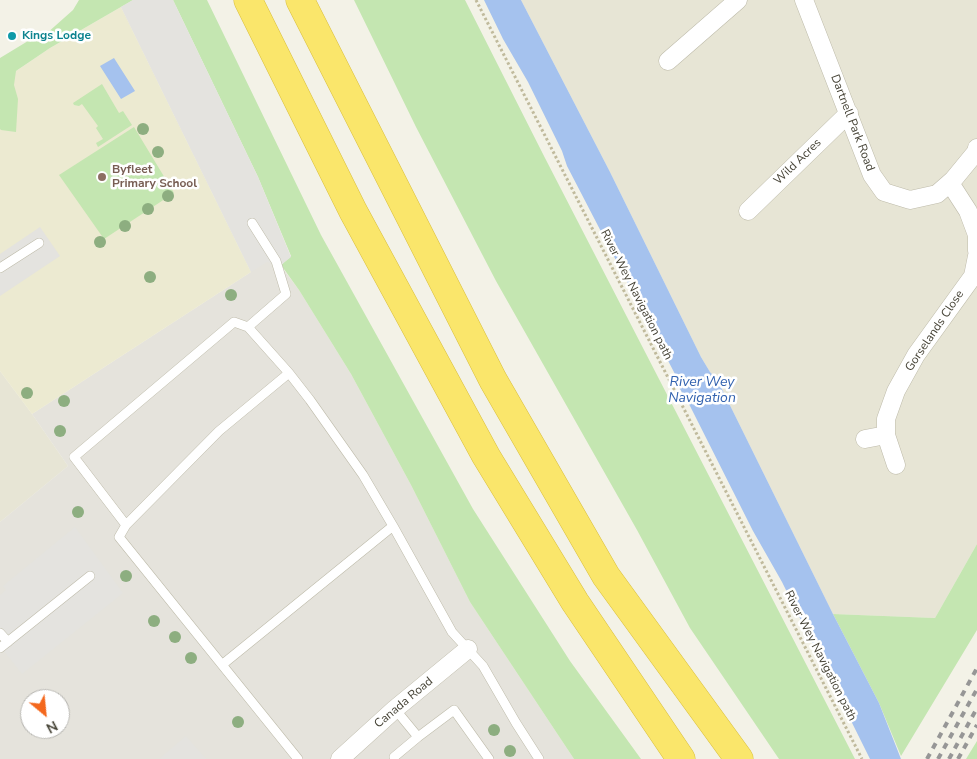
<!DOCTYPE html>
<style>
body{margin:0}
#map{position:relative;width:977px;height:759px;overflow:hidden;background:#f3f2e7;font-family:"Nunito Sans",sans-serif}
canvas{display:block}
.north{position:absolute;left:20px;top:689px;width:50px;height:50px;box-sizing:border-box;background:#fff;border:1px solid #b5b4af;border-radius:50%;rotate:152deg;font-size:14px;font-weight:700;line-height:20px;text-align:center;color:#464336}
.north::after{content:'';display:block;margin:auto;width:18px;height:22px;background:#f4681d;clip-path:polygon(50% 0,100% 100%,50% 72%,0 100%)}
</style>
<div id="map">
<canvas width="977" height="759"></canvas>
<div class="north">N</div>
</div>
<script>
const ctx = document.querySelector('canvas').getContext('2d');
ctx.lineJoin = 'round';
function paint(path, color) { ctx.fillStyle = color; ctx.fill(path, 'evenodd'); }
const shape = rows => new Path2D(rows.map(r => 'M' + r).join(''));
function stroke(path, color, width, dash) { ctx.strokeStyle = color; ctx.lineWidth = width; ctx.lineCap = dash ? 'butt' : 'round'; ctx.setLineDash(dash || []); ctx.stroke(path); }
function label(font, color, halo, rows, align = 'center') {
  ctx.font = font + ' "Nunito Sans",sans-serif'; ctx.lineWidth = 5; ctx.setLineDash([]); ctx.textBaseline = 'middle'; ctx.strokeStyle = halo; ctx.fillStyle = color; for (const [text, x, y, turn = 0] of rows) {
    ctx.save(); ctx.translate(x, y); ctx.rotate((+turn || 0) * Math.PI / 180); ctx.textAlign = isNaN(turn) ? turn : align; if (halo) ctx.strokeText(text, 0, 0); ctx.fillText(text, 0, 0); ctx.restore();
  }
}
const residential = shape([
 [521,0,977,0,977,544,935,618,833,614,717,379,710,372,701,357,610,172],
 [0,371,32,414,68,466,0,522]
]);
const industrial = shape([
 [133,0,173,0,281,266,299,290,351,374,411,485,470,602,574,759,0,759,0,522,68,466,32,414,251,272,121,7],
 [30,699,60,699,60,729,30,729]
]);
const education = shape([
 [121,7,251,272,32,414,0,371,0,82,50,48]
]);
const green = shape([
 [79,0,133,0,50,48,16,71,14,85,18,99,16,132,1,130,0,129,0,58,28,41,46,34,73,10],
 [173,0,207,0,321,235,473,509,570,661,641,759,574,759,470,602,411,485,351,374,299,290,281,265,291,256,258,177],
 [354,0,465,0,545,158,855,759,779,759,690,628,637,530,496,281,416,127],
 [102,84,119,113,123,111,132,125,98,147,96,143,103,139,96,128,98,126,82,104,79,106,74,105,73,103],
 [134,127,174,193,104,239,59,175],
 [977,544,977,630,901,756,879,703,833,614,935,618],
 [977,741,977,759,966,759]
]);
const parking = shape([
 [133,0,173,0,258,177,291,257,281,265,267,262,251,272,121,7],
 [40,227,60,256,0,296,0,254],
 [75,527,123,593,22,674,0,646,0,595,6,590,3,586],
 [186,736,206,759,159,759]
]);
const water = shape([
 [484,0,521,0,610,172,701,357,710,372,717,379,833,614,879,703,901,759,870,759,782,582,753,531,690,406,680,389,676,376,567,166,562,151,528,82,503,39],
 [114,58,135,91,121,99,100,66]
]);
const path = shape([
 [476,0,862,759]
]);
const service = shape([
 [0,268,39,243],
 [248,327,286,294,276,261,252,223],
 [289,373,219,431,126,525,119,537,298,759],
 [126,525,74,457,234,322,248,327,289,373,310,400,363,475,393,526,452,632,483,666,516,723,539,759],
 [0,633,8,642],
 [0,648,90,576],
 [223,664,393,526],
 [395,709,418,737],
 [394,757,418,737,454,710,489,759]
]);
const minor = shape([
 [804,0,872,175,884,192,910,200,937,194,953,180,976,152,977,148],
 [668,61,738,0],
 [950,183,968,211,977,235,977,251],
 [748,211,849,113],
 [865,439,886,435],
 [896,465,886,435,886,419,896,391,916,355,973,276,977,256],
 [340,759,395,709,468,649]
]);
const motorway = shape([
 [248,0,353,211,486,456,575,602,681,759],
 [300,0,493,380,606,576,739,759]
]);
const rail = shape([
 [927,759,977,668],
 [938,759,977,689],
 [949,759,977,708],
 [958,759,977,725]
]);
const trees = [
 [143,129],
 [158,152],
 [168,196],
 [148,209],
 [125,226],
 [100,242],
 [150,277],
 [231,295],
 [27,393],
 [64,401],
 [60,431],
 [78,512],
 [126,576],
 [154,621],
 [175,637],
 [191,658],
 [238,722],
 [494,730],
 [510,751]
];
const markers = [
 [12,36,5,"#0f9aa8"],
 [102,177,5,"#8d6e63"]
];
const cultureNames = [
 ["Kings Lodge",22,36]
];
const streetNames = [
 ["Dartnell Park Road",852,123,69],
 ["Wild Acres",798,162,-44],
 ["River Wey Navigation path",636,295,63],
 ["Gorselands Close",935,331,-56],
 ["River Wey Navigation path",820,656,63],
 ["Canada Road",404,703,-40]
];
const educationNames = [
 ["Byfleet",112,170],
 ["Primary School",112,184]
];
const waterNames = [
 ["River Wey",702,383],
 ["Navigation",702,399]
];
paint(residential, '#e7e5d5');
paint(industrial, '#e5e3dc');
paint(education, '#ecead1');
paint(green, '#c4e6b1');
paint(parking, '#e4e3df');
paint(water, '#a5c2ee');
stroke(service, '#bebbaa', 10);
stroke(minor, '#bebbaa', 19);
stroke(motorway, '#d9be3b', 29);
stroke(path, '#c0ba9c', 3, [2.5, 2.5]);
stroke(service, '#fff', 9);
stroke(minor, '#fff', 18);
stroke(motorway, '#fae66b', 28);
stroke(rail, '#969696', 4, [6, 6]);
ctx.fillStyle = '#8dae80';
for (const [x, y] of trees) { ctx.beginPath(); ctx.arc(x, y, 6, 0, 2 * Math.PI); ctx.fill(); }
for (const [x, y, r, color] of markers) { const dot = new Path2D(); dot.arc(x, y, r, 0, 2 * Math.PI); ctx.fillStyle = color; ctx.fill(dot); stroke(dot, '#fff', 2); }
label('bold 12px', '#0d838f', '#fff', cultureNames, 'left');
label('12px', '#464336', '#fff', streetNames);
label('bold 12px', '#785e54', '#fff', educationNames, 'left');
label('italic 14px', '#3262af', '#fff', waterNames);
</script>
